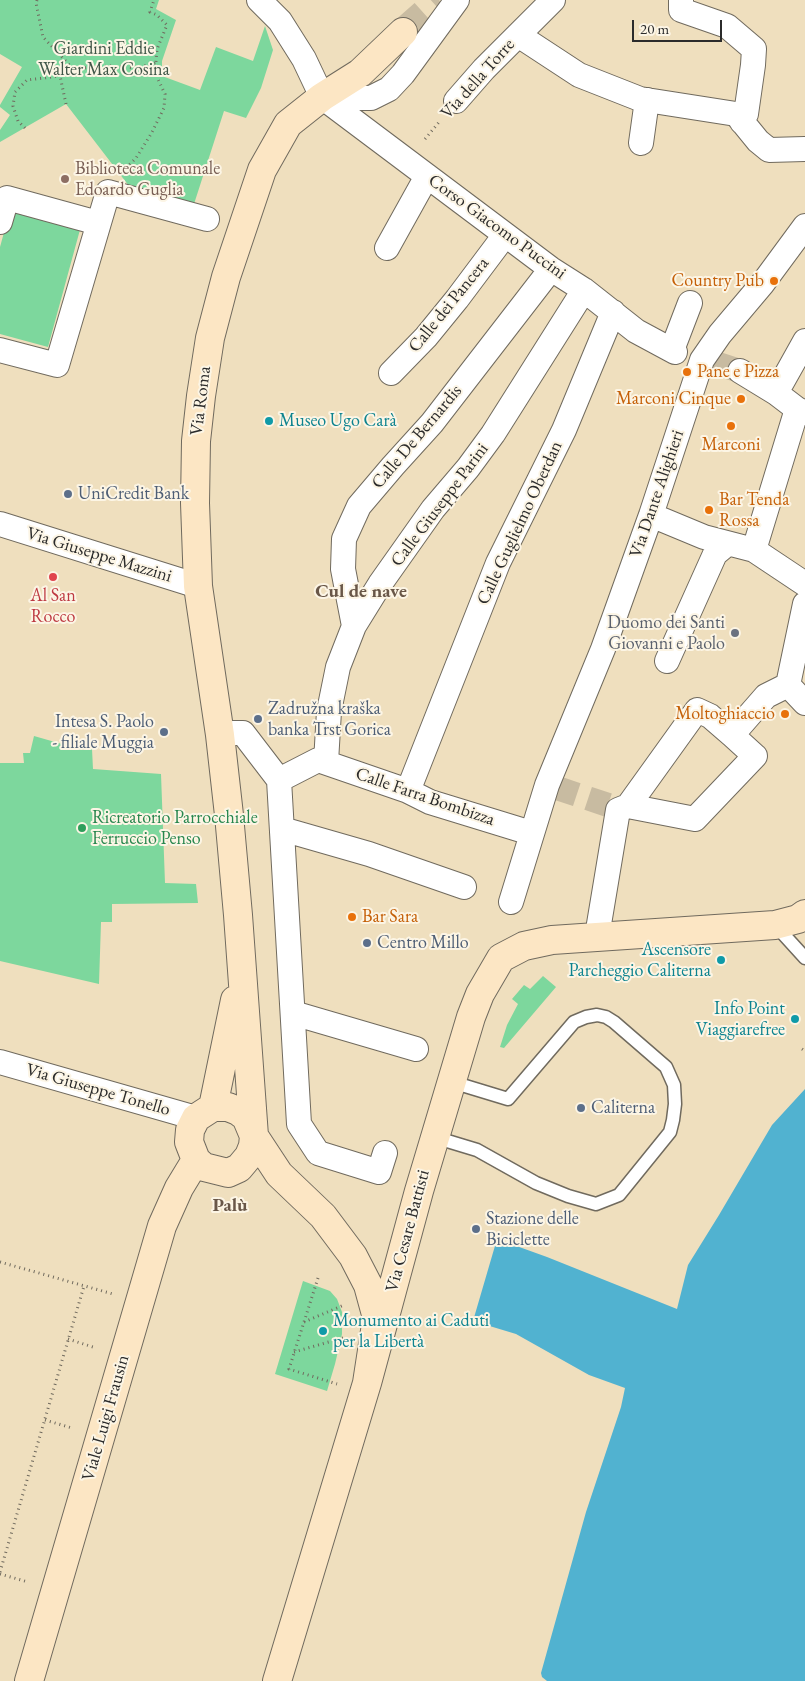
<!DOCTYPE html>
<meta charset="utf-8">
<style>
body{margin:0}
#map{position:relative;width:805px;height:1681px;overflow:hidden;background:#efdfbe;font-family:"EB Garamond",serif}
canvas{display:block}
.scale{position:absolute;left:632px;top:20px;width:90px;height:22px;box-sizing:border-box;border:2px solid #2b2b2b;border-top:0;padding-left:6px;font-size:15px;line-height:18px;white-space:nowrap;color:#2b2b2b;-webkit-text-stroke:4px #fcf5e5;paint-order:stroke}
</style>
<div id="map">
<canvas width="805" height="1681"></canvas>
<div class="scale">20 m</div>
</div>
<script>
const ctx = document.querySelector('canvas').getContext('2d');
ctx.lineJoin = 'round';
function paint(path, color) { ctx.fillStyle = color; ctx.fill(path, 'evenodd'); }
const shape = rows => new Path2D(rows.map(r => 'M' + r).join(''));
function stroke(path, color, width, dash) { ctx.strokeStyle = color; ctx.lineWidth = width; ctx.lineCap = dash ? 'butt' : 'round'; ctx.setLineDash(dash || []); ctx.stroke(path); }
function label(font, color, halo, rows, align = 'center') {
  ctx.font = font + ' "EB Garamond",serif'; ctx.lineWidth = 4; ctx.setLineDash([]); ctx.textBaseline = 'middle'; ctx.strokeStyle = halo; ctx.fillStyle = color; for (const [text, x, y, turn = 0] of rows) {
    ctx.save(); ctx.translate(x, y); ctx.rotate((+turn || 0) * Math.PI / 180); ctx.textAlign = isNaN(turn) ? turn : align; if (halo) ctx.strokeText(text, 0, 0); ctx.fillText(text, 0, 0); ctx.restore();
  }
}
const green = shape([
 [0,0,159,0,156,9,176,20,162,61,162,76,200,90,216,47,253,61,265,26,273,50,261,88,246,118,224,111,194,204,129,186,66,104,0,142,0,130,10,115,0,107,0,105,22,67,0,54],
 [11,207,81,226,48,347,0,334,0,247],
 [34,736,83,750,92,749,93,769,161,774,165,883,196,884,198,903,112,904,112,922,101,922,99,984,0,961,0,763,24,763,23,753,30,753],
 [543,976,556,987,504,1048,500,1047,507,1025,518,1004,512,999,524,985,530,989],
 [303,1281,330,1291,337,1299,342,1312,342,1334,335,1364,327,1391,275,1374]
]);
const water = shape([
 [805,1089,805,1681,547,1681,542,1677,541,1673,586,1512,621,1407,625,1388,589,1375,516,1334,473,1321,497,1239,547,1257,677,1309,688,1265,719,1215,772,1125]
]);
const streetTunnel = shape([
 [712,362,740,371],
 [554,787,608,805]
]);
const secondaryTunnel = shape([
 [403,32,439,0]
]);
const path = shape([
 [37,0,36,3,43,37,75,71],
 [66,104,60,76,84,68,110,66,135,68,156,63],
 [25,128,18,121,13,106,15,92,27,80,60,76],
 [425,139,440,121],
 [126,168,136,158,151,134,164,108,165,94,155,73,157,49,167,25,157,15,150,12,154,0],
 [802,1049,805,1051],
 [0,1262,113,1294],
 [318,1278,289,1369,337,1384],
 [304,1322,344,1305],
 [68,1339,96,1348],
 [294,1352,346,1337],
 [45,1420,72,1428],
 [0,1572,84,1286],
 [0,1574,28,1582]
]);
const lane = shape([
 [775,925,805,958],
 [434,1137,477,1150,536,1183,568,1196,596,1204,619,1195,670,1132,673,1120,675,1104,674,1085,666,1067,614,1022,606,1017,597,1015,586,1017,574,1022,508,1099,452,1082]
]);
const street = shape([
 [259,0,280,21,304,59,322,97,551,269,584,290,636,331,675,352],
 [681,0,681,10,727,26,754,49,753,65,746,114,742,122],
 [518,35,579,75,640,99,736,114,758,141,769,150,805,149],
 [322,97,371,98,389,89,403,74,457,0],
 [456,101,484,69,553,0],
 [641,143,647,100],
 [0,222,7,198,98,223],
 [387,248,427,176],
 [0,350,57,365,108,192,207,219],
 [672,350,690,303],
 [740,371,776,393,797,409,805,413],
 [391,373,426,337,457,299,505,235],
 [776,393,805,341],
 [651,515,704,537,754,550,805,584],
 [0,524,198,586],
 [754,550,797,409],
 [354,626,343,569,344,539,359,506,393,466,432,423,551,269],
 [667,661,715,554,727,544],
 [788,685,805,703],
 [233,733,243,733,279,780,318,760,408,791,430,802,531,833],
 [326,762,329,711,338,667,354,626,380,584,433,509,468,468,493,434,584,290],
 [279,780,299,1124,318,1153,379,1172,385,1153],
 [408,791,498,563,564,430,613,312],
 [628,806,697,710,710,716,732,735,766,696,788,685,805,604],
 [628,806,695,819,755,756,732,735],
 [282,829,369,854,464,887],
 [511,902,547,785,603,649,651,515,702,360,720,334,763,283,805,226],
 [599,924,618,810,628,806],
 [293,1013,416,1049],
 [0,1062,196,1118]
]);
const secondary = shape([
 [213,1107,235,1000],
 [367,1383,377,1318,368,1285,353,1256,323,1216,279,1174,254,1136,246,1117,238,1111,228,1107,213,1107,196,1118,190,1130,189,1142,196,1160,204,1167,228,1173,239,1168,249,1156,253,1146,254,1136,238,915,229,815,220,735,198,586,195,503,196,441,201,396,210,338,226,277,262,170,288,124,322,97,360,73,403,32],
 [29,1681,162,1226,179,1188,196,1160],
 [277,1681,367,1383,419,1191,471,1017,480,994,501,958,524,946,552,940,775,925,798,919,805,914]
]);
const markers = [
 [65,179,5,"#8d6e63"],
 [774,281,5,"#e8710a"],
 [687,372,5,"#e8710a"],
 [741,399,5,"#e8710a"],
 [269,421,5,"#0f9aa8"],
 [731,426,5,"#e8710a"],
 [68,494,5,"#5c6f8a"],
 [709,510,5,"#e8710a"],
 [53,577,5,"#e0444e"],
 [735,633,5,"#6b7280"],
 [785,714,5,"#e8710a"],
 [258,719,5,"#5c6f8a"],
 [164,732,5,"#5c6f8a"],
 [82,828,5,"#2e9e5b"],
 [352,917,5,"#e8710a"],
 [367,943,5,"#5c6f8a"],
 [721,960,5,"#0f9aa8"],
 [795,1019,5,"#0f9aa8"],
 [581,1108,5,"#5c6f8a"],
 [476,1229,5,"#5c6f8a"],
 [323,1331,5,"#0f9aa8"]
];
const parkNames = [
 ["Giardini Eddie",104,49],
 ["Walter Max Cosina",104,70]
];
const streetNames = [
 ["Via della Torre",478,79,-48],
 ["Corso Giacomo Puccini",497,227,36],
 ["Calle dei Pancera",449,305,-51],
 ["Via Roma",201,401,-83],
 ["Calle De Bernardis",417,437,-50],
 ["Via Dante Alighieri",657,494,-71],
 ["Calle Giuseppe Parini",440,505,-53],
 ["Calle Guglielmo Oberdan",520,523,-65],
 ["Via Giuseppe Mazzini",99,555,17],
 ["Calle Farra Bombizza",425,797,19],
 ["Via Giuseppe Tonello",98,1090,16],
 ["Via Cesare Battisti",408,1231,-75],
 ["Viale Luigi Frausin",106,1418,-74]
];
const educationNames = [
 ["Biblioteca Comunale",75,169],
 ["Edoardo Guglia",75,190]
];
const foodNames = [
 ["Country Pub",764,281],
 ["Pane e Pizza",697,372,"left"],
 ["Marconi Cinque",731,399],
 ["Marconi",731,445,"center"],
 ["Bar Tenda",719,500,"left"],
 ["Rossa",719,521,"left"],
 ["Moltoghiaccio",775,714],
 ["Bar Sara",362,917,"left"]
];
const cultureNames = [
 ["Museo Ugo Carà",279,421],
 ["Ascensore",711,950,"right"],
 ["Parcheggio Caliterna",711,971,"right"],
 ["Info Point",785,1009,"right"],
 ["Viaggiarefree",785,1030,"right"],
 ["Monumento ai Caduti",333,1321],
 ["per la Libertà",333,1342]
];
const serviceNames = [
 ["UniCredit Bank",78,494],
 ["Zadružna kraška",268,709],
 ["banka Trst Gorica",268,730],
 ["Intesa S. Paolo",154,722,"right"],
 ["- filiale Muggia",154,743,"right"],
 ["Centro Millo",377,943],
 ["Caliterna",591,1108],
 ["Stazione delle",486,1219],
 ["Biciclette",486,1240]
];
const healthNames = [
 ["Al San",53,596],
 ["Rocco",53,617]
];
const worshipNames = [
 ["Duomo dei Santi",725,623],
 ["Giovanni e Paolo",725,644]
];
const leisureNames = [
 ["Ricreatorio Parrocchiale",92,818],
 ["Ferruccio Penso",92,839]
];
const neighbourhoodNames = [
 ["Cul de nave",361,592],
 ["Palù",230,1206]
];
paint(green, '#7dd79d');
paint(water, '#51b2d0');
stroke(streetTunnel, '#c8bba1', 24, [24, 12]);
stroke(secondaryTunnel, '#c8bba1', 28, [28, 14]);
stroke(lane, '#706a5e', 15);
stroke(street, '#706a5e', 26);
stroke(secondary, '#706a5e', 30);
stroke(path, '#706a5e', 3, [1, 4]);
stroke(lane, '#fff', 12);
stroke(street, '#fff', 24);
stroke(secondary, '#fce6c4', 28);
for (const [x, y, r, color] of markers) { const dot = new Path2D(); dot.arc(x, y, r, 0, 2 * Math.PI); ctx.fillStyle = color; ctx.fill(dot); stroke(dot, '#fcf5e5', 2); }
label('18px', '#405648', '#fcf5e5', parkNames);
label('18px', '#2b2b2b', '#fcf5e5', streetNames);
label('18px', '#785e54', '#fcf5e5', educationNames, 'left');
label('18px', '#c56008', '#fcf5e5', foodNames, 'right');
label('18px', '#0d838f', '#fcf5e5', cultureNames, 'left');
label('18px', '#4e5e75', '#fcf5e5', serviceNames, 'left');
label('18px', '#be3a42', '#fcf5e5', healthNames);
label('18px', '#5b616d', '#fcf5e5', worshipNames, 'right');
label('18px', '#27864d', '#fcf5e5', leisureNames, 'left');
label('bold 19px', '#695748', '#fcf5e5', neighbourhoodNames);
</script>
